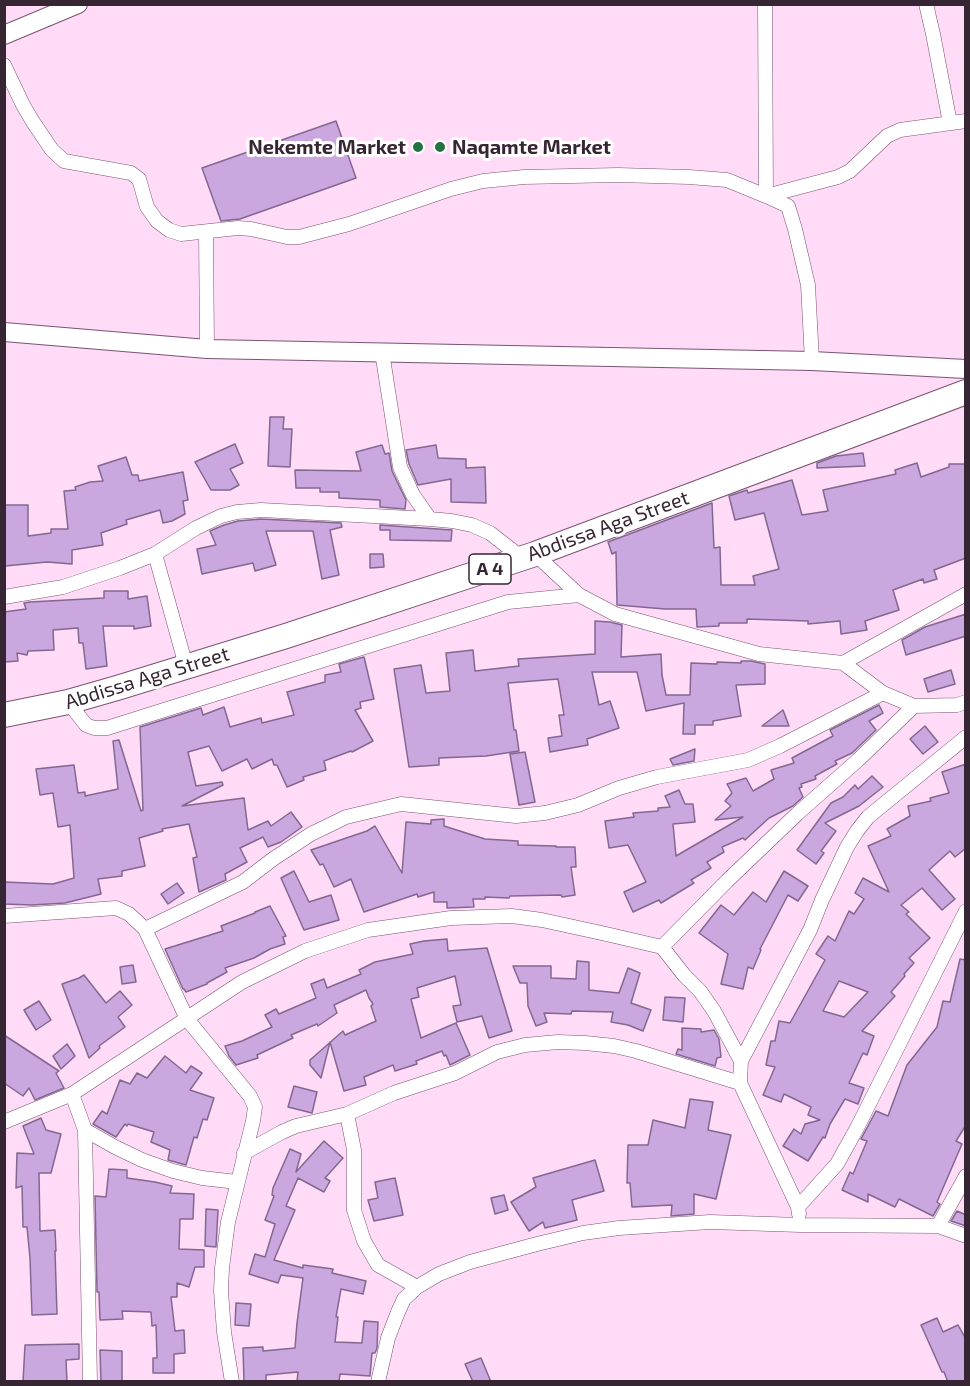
<!DOCTYPE html>
<style>
body{margin:0}
#map{position:relative;width:970px;height:1386px;overflow:hidden;background:#ffdbf7;font-family:"Exo 2",sans-serif}
canvas{display:block}
.frame{position:absolute;inset:0;border:6px solid #362533;pointer-events:none}
</style>
<div id="map">
<canvas width="970" height="1386"></canvas>
<div class="frame"></div>
</div>
<script>
const ctx = document.querySelector('canvas').getContext('2d');
ctx.lineJoin = 'round';
function paint(path, color) { ctx.fillStyle = color; ctx.fill(path, 'evenodd'); }
const shape = rows => new Path2D(rows.map(r => 'M' + r).join(''));
function stroke(path, color, width, dash) { ctx.strokeStyle = color; ctx.lineWidth = width; ctx.lineCap = dash ? 'butt' : 'round'; ctx.setLineDash(dash || []); ctx.stroke(path); }
function label(font, color, halo, rows, align = 'center') {
  ctx.font = font + ' "Exo 2",sans-serif'; ctx.lineWidth = 6; ctx.setLineDash([]); ctx.textBaseline = 'middle'; ctx.strokeStyle = halo; ctx.fillStyle = color; for (const [text, x, y, turn = 0] of rows) {
    ctx.save(); ctx.translate(x, y); ctx.rotate((+turn || 0) * Math.PI / 180); ctx.textAlign = isNaN(turn) ? turn : align; if (halo) ctx.strokeText(text, 0, 0); ctx.fillText(text, 0, 0); ctx.restore();
  }
}
const building = shape([
 [336,121,356,178,240,219,221,221,202,168,336,121],
 [270,417,284,417,283,429,292,429,290,467,268,466,270,417],
 [235,444,243,463,230,469,239,485,230,490,211,490,195,462,235,444],
 [382,445,385,454,389,453,392,471,406,500,405,509,380,507,380,500,339,498,339,492,320,492,320,488,296,488,295,470,361,471,356,452,382,445],
 [436,445,438,458,466,459,466,468,485,467,486,503,451,502,451,479,418,485,409,464,406,450,436,445],
 [863,453,865,466,817,468,817,463,836,456,863,453],
 [126,457,132,475,138,475,139,481,183,472,188,500,183,501,185,514,172,521,163,523,160,510,126,520,127,524,101,533,103,545,72,550,72,564,47,562,5,566,4,505,28,505,28,536,51,533,51,529,68,529,64,491,76,490,75,487,90,482,103,481,98,466,126,457],
 [917,463,921,477,949,467,949,464,966,464,966,558,934,570,937,579,924,583,923,579,893,590,899,610,865,621,867,630,841,634,840,621,808,624,808,621,747,619,747,623,719,623,719,626,697,627,696,609,665,609,617,605,616,552,612,554,608,542,712,503,714,548,720,547,721,585,755,585,753,576,779,569,764,513,735,520,729,496,747,490,748,493,792,480,802,515,828,511,823,490,896,474,895,470,917,463],
 [261,519,341,523,342,527,330,530,339,575,322,579,313,531,266,531,276,565,255,571,253,563,202,574,197,549,216,545,210,531,224,525,238,521,261,519],
 [380,525,452,530,451,541,390,540,390,530,380,530,380,525],
 [370,554,383,554,384,567,370,568,370,554],
 [104,591,128,591,128,599,147,596,151,626,134,629,134,626,103,626,107,666,86,669,83,643,79,643,78,628,53,630,54,650,28,651,27,655,17,653,18,661,4,662,4,612,26,609,24,603,30,602,104,598,104,591],
 [966,614,966,636,906,655,902,640,925,627,966,614],
 [595,621,610,622,622,625,621,657,661,654,662,675,666,695,690,695,691,663,717,664,717,662,741,663,741,661,751,661,765,664,765,684,736,685,741,716,713,721,713,725,695,725,695,734,683,734,684,703,646,711,637,672,592,672,599,705,610,701,619,728,587,739,588,745,550,752,548,738,562,736,559,715,564,715,558,679,508,683,514,730,516,730,519,751,486,756,439,758,439,765,409,767,394,669,421,665,426,693,450,691,446,653,473,650,475,671,519,666,518,659,595,654,595,621],
 [364,657,374,699,360,702,361,708,355,710,373,741,352,752,351,751,324,761,326,770,303,777,304,780,287,787,277,765,274,765,272,759,252,769,247,759,222,771,209,746,188,752,196,786,222,782,223,785,182,806,244,798,248,830,268,821,271,826,291,812,302,827,281,842,268,847,263,837,240,848,247,862,225,874,226,880,199,892,193,858,197,857,189,824,162,829,163,831,139,838,145,866,122,871,122,876,98,879,101,894,65,903,32,905,4,904,4,882,53,884,74,878,70,825,58,827,53,793,40,795,36,769,74,765,78,793,85,792,85,796,118,789,113,741,119,740,141,811,143,810,140,727,201,708,203,715,224,707,230,727,261,718,262,723,294,715,287,692,325,682,325,675,341,672,339,664,364,657],
 [951,670,955,684,928,692,924,679,951,670],
 [879,705,883,713,869,721,876,730,852,753,835,761,837,764,815,776,816,779,801,784,802,787,799,788,803,797,793,806,769,818,745,840,743,838,722,847,724,852,707,862,711,868,691,880,694,883,661,903,659,900,633,912,624,892,646,882,628,845,609,848,605,821,634,817,633,813,658,811,658,808,670,807,665,796,679,790,685,804,693,804,695,822,673,824,676,856,743,817,715,820,731,806,725,801,732,793,727,784,746,778,753,791,774,779,771,770,794,763,792,758,833,736,830,730,879,705],
 [783,710,789,726,762,726,783,710],
 [925,726,938,742,923,754,910,739,925,726],
 [695,749,694,761,673,765,670,759,695,749],
 [525,752,535,802,519,805,510,754,525,752],
 [966,764,966,848,955,857,950,851,929,870,955,899,942,910,922,888,901,905,909,912,906,914,930,938,909,958,914,963,904,974,905,976,891,992,895,996,862,1031,874,1036,867,1055,863,1053,849,1083,864,1088,858,1104,845,1099,830,1124,825,1138,823,1137,808,1161,783,1146,794,1129,801,1134,805,1124,820,1120,808,1115,811,1107,784,1094,781,1102,763,1095,775,1067,766,1065,771,1041,775,1041,779,1021,790,1023,825,960,816,954,828,936,835,941,849,911,854,914,864,899,855,893,863,878,889,892,868,846,891,836,887,829,910,816,908,806,931,801,930,798,949,793,942,772,966,764],
 [839,981,868,992,844,1017,823,1011,839,981],
 [872,776,883,787,859,806,825,823,836,831,821,851,824,853,816,864,797,850,831,803,843,797,855,785,858,789,872,776],
 [444,819,444,826,485,839,518,841,518,845,556,846,556,847,575,847,576,867,571,867,575,895,562,897,561,895,510,896,509,898,485,897,485,899,473,899,474,907,447,908,447,902,434,902,434,892,418,897,417,894,364,912,351,879,334,887,323,864,320,865,311,850,367,831,375,826,402,873,406,822,431,824,431,820,444,819],
 [294,871,309,902,331,895,339,920,304,930,281,878,294,871],
 [784,871,808,886,798,901,788,895,760,949,761,950,753,969,748,967,743,989,721,984,728,954,699,933,721,905,734,915,753,892,766,902,784,871],
 [177,883,184,893,168,904,161,894,177,883],
 [270,906,286,936,283,937,285,944,270,949,254,958,225,968,227,972,207,983,207,984,186,992,184,989,183,989,165,949,223,931,221,926,255,913,255,912,270,906],
 [447,939,448,951,487,948,512,1031,489,1038,482,1016,457,1022,453,1006,461,1005,455,976,417,988,419,997,411,999,421,1038,456,1023,470,1055,450,1065,446,1055,444,1056,442,1051,416,1061,417,1064,395,1071,393,1065,364,1077,366,1085,344,1091,330,1042,321,1078,310,1065,310,1060,343,1031,345,1035,376,1021,371,1006,373,1004,369,998,366,990,334,1005,337,1013,318,1026,317,1024,291,1035,293,1038,257,1055,258,1058,236,1065,229,1056,225,1046,242,1041,272,1027,265,1015,276,1009,279,1014,316,998,311,984,324,979,327,988,361,974,359,970,375,962,413,954,410,944,424,941,447,939],
 [960,959,966,960,966,1125,956,1141,962,1144,937,1202,940,1204,933,1216,899,1199,895,1207,868,1194,868,1202,842,1190,850,1172,853,1174,867,1141,861,1139,876,1111,888,1116,907,1065,937,1027,943,1001,950,1002,960,959],
 [577,961,589,962,589,990,619,993,628,968,640,973,631,1003,651,1010,643,1031,628,1025,611,1022,613,1012,572,1011,571,1014,544,1013,547,1022,536,1026,528,1006,527,983,520,983,513,966,551,966,551,978,576,979,577,961],
 [133,965,136,982,122,984,120,967,133,965],
 [84,975,106,1003,120,991,132,1005,118,1017,125,1027,99,1046,100,1048,89,1058,62,984,79,978,84,975],
 [665,997,685,998,683,1022,663,1020,665,997],
 [39,1001,51,1020,36,1030,24,1010,39,1001],
 [682,1028,701,1029,701,1032,714,1030,719,1039,721,1057,717,1058,715,1066,676,1054,678,1049,682,1050,682,1028],
 [4,1035,59,1071,56,1073,64,1088,35,1100,29,1088,23,1096,4,1083,4,1035],
 [67,1044,75,1056,61,1069,53,1056,67,1044],
 [165,1056,186,1073,191,1066,202,1073,190,1090,214,1098,207,1120,203,1119,197,1138,194,1137,186,1165,168,1160,170,1150,151,1142,154,1132,128,1124,127,1126,125,1124,116,1137,93,1124,102,1111,107,1114,120,1080,130,1084,137,1073,147,1078,165,1056],
 [294,1086,317,1092,312,1113,288,1107,294,1086],
 [690,1099,713,1102,708,1130,731,1135,716,1199,694,1194,694,1214,671,1216,672,1205,632,1207,630,1183,627,1183,628,1145,648,1145,653,1120,685,1128,690,1099],
 [41,1118,46,1130,61,1134,51,1173,39,1173,40,1231,55,1230,56,1251,55,1251,57,1314,32,1315,30,1258,27,1227,23,1227,22,1186,16,1188,17,1153,34,1154,23,1126,41,1118],
 [324,1141,343,1158,325,1178,330,1181,324,1192,298,1178,286,1206,295,1210,274,1260,303,1268,303,1265,333,1269,332,1273,366,1281,363,1294,341,1289,336,1317,338,1317,335,1342,362,1343,364,1321,378,1322,377,1348,375,1353,372,1353,370,1376,340,1374,339,1382,297,1382,298,1372,266,1375,266,1382,244,1382,243,1348,263,1347,263,1351,295,1348,297,1323,303,1278,281,1275,278,1283,249,1274,255,1254,265,1257,275,1224,265,1220,274,1196,272,1195,273,1188,290,1149,301,1154,296,1172,324,1141],
 [595,1160,604,1191,572,1200,577,1220,545,1228,543,1222,529,1231,511,1202,536,1187,533,1178,595,1160],
 [109,1169,127,1170,127,1178,155,1182,172,1186,170,1193,194,1194,193,1219,180,1219,179,1249,204,1250,204,1267,195,1267,189,1287,177,1283,177,1297,171,1297,175,1331,184,1330,185,1353,174,1354,174,1373,153,1373,153,1358,157,1358,156,1325,152,1326,151,1312,122,1311,123,1319,100,1320,99,1292,97,1292,95,1196,106,1197,109,1169],
 [395,1178,403,1215,374,1221,368,1200,378,1198,375,1182,395,1178],
 [504,1195,508,1210,495,1214,491,1198,504,1195],
 [206,1209,218,1210,216,1247,205,1246,206,1209],
 [957,1211,966,1215,966,1226,951,1221,957,1211],
 [236,1303,251,1304,249,1326,235,1325,236,1303],
 [937,1318,943,1332,958,1325,966,1339,966,1382,948,1382,944,1372,942,1372,921,1325,937,1318],
 [79,1344,79,1359,66,1360,67,1382,23,1382,25,1345,79,1344],
 [100,1350,122,1351,122,1382,101,1382,100,1350],
 [481,1358,491,1382,473,1382,465,1364,481,1358]
]);
const street = shape([
 [765,4,766,196,788,206,795,229,808,285,812,361],
 [926,4,933,34,950,123],
 [4,65,23,105,33,122,52,150,64,161,131,173,139,179,147,207,157,221,169,230,181,234,238,228,251,229,287,237,299,237,349,224,451,189,483,181,524,177,618,175,689,177,727,180,766,196,838,177,850,171,887,136,900,130,966,121],
 [206,232,207,349],
 [382,352,400,467,413,495,430,519],
 [155,554,186,666],
 [535,554,579,595,615,614,759,654,843,663,883,693,914,706,957,705,966,702],
 [4,597,63,587,120,568,155,554,196,528,221,516,237,512,261,510,430,519,452,521,472,525,490,533,522,558],
 [843,663,966,594],
 [68,702,86,725,94,728,107,728,508,602,579,595],
 [4,916,116,908,129,914,145,929,187,1019,250,1096,255,1107,253,1121,228,1222,222,1268,221,1291,224,1332,232,1382],
 [145,929,243,882,273,859,311,834,346,817,401,804,516,816,545,813,578,805,619,788,657,777,748,760,780,746,883,693],
 [662,947,727,881,797,814,858,760,914,706],
 [72,1094,85,1130,90,1382],
 [347,1114,354,1150,354,1210,364,1241,378,1265,417,1287],
 [4,1122,72,1094,242,982,305,951,368,930,451,918,512,916,542,920,606,934,662,947,684,975,700,991,714,1011,741,1061],
 [85,1130,115,1147,142,1160,173,1171,202,1178,237,1182],
 [244,1153,282,1132,296,1126,347,1114,394,1093,455,1073,497,1052,525,1045,558,1042,585,1043,614,1046,636,1051,740,1083],
 [798,1207,740,1083,741,1061,810,930,822,900,847,847,857,831,868,817,966,737],
 [799,1214,798,1207,837,1164,857,1128,966,911],
 [938,1226,966,1176],
 [378,1382,388,1338,398,1312,404,1299,417,1287,439,1274,470,1262,537,1244,583,1233,619,1228,710,1222,800,1225,938,1226,966,1236]
]);
const secondary = shape([
 [4,35,78,4],
 [4,332,207,349,812,361,966,369]
]);
const highway = shape([
 [4,715,68,702,117,688,286,636,535,554,966,392]
]);
const markers = [
 [418,147,6,"#237242"],
 [440,147,6,"#237242"]
];
const shields = [
 [490,569,42]
];
const shieldNames = [
 ["A 4",490,569]
];
const poiNames = [
 ["Nekemte Market",406,147],
 ["Naqamte Market",452,147,"left"]
];
const streetNames = [
 ["Abdissa Aga Street",608,526,-20],
 ["Abdissa Aga Street",147,678,-17]
];
paint(building, '#caa7df');
stroke(building, '#826891', 1.5);
stroke(street, '#795373', 15);
stroke(secondary, '#795373', 20);
stroke(highway, '#795373', 26);
stroke(street, '#fff', 14);
stroke(secondary, '#fff', 18);
stroke(highway, '#fff', 24);
for (const [x, y, r, color] of markers) { const dot = new Path2D(); dot.arc(x, y, r, 0, 2 * Math.PI); ctx.fillStyle = color; ctx.fill(dot); stroke(dot, '#fff', 2); }
for (const [x, y, w] of shields) { const box = new Path2D(); box.roundRect(x - w / 2, y - 15, w, 30, 4.5); ctx.fillStyle = '#fff'; ctx.fill(box); stroke(box, '#362533', 1.5); }
label('bold 18px', '#362533', null, shieldNames);
label('bold 20px', '#362533', '#fff', poiNames, 'right');
label('20px', '#362533', '#fff', streetNames);
</script>
